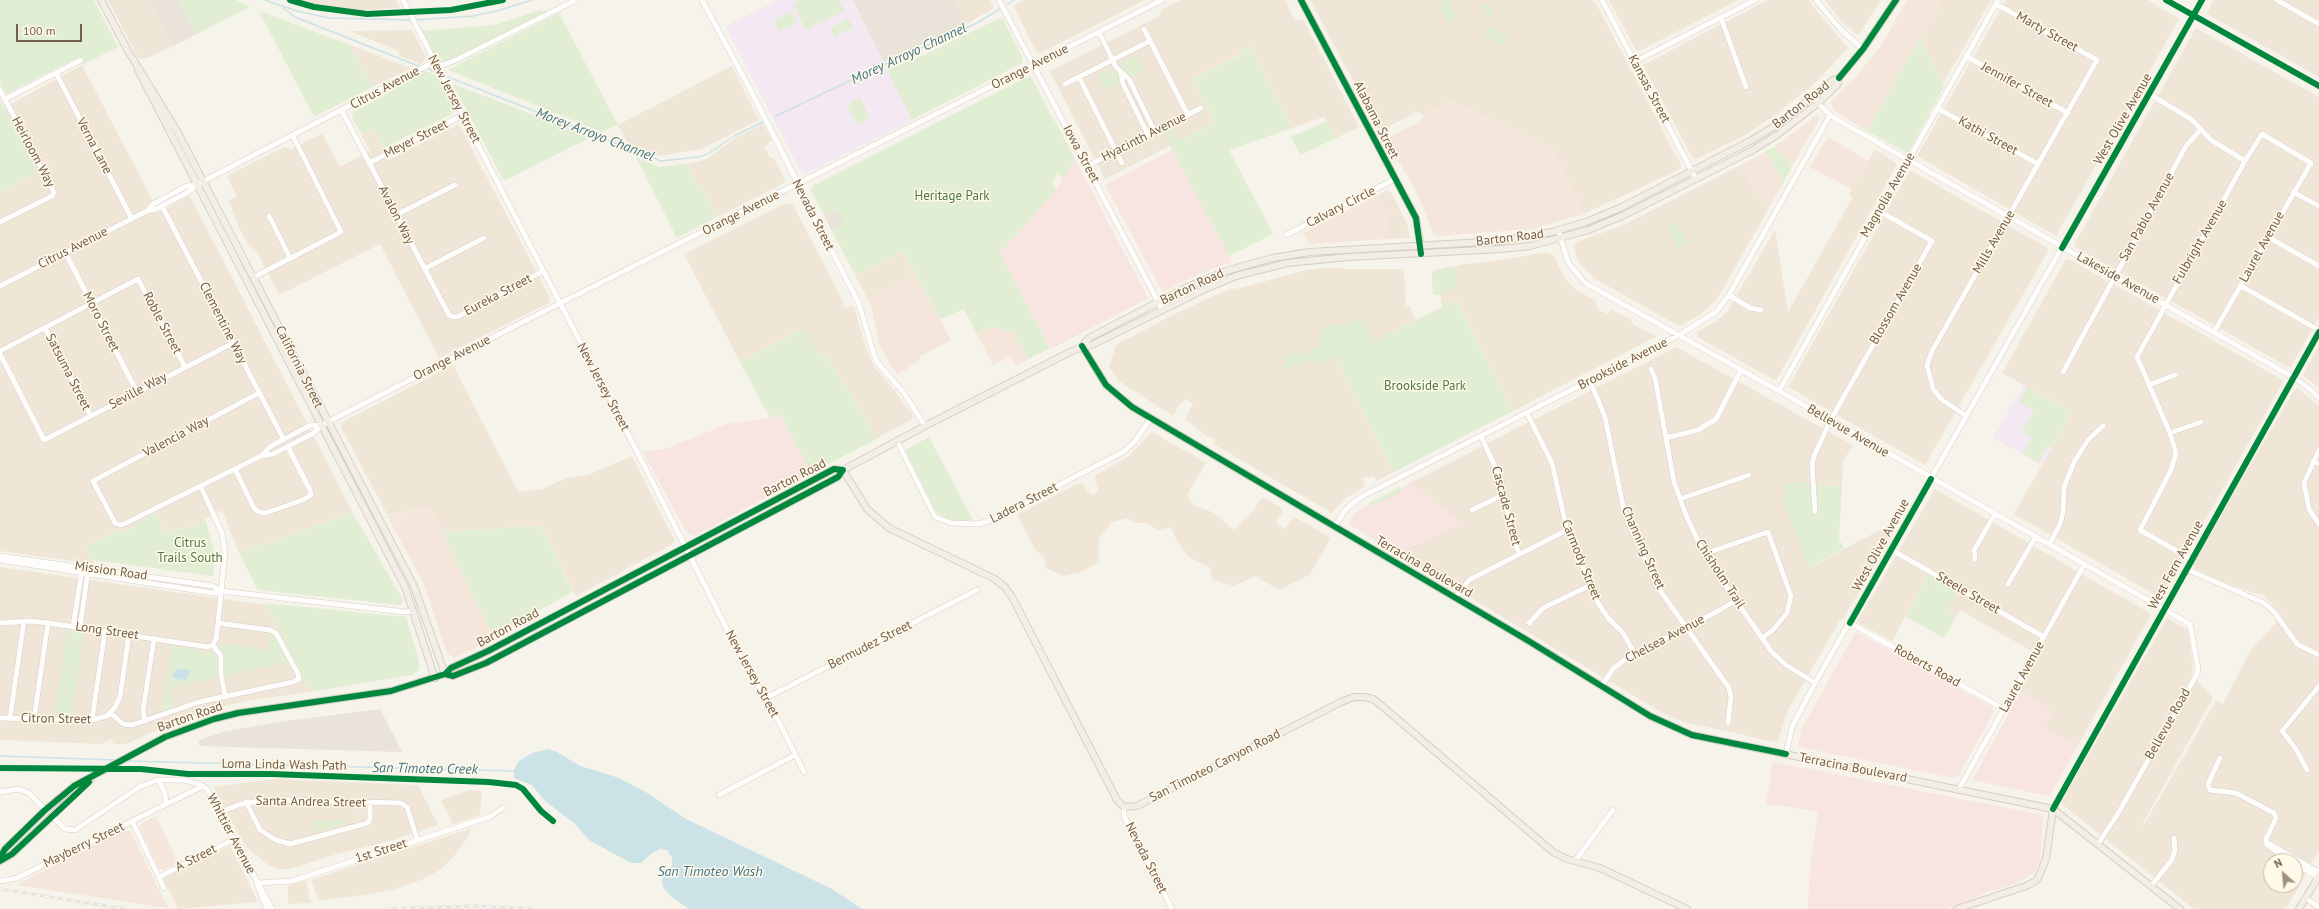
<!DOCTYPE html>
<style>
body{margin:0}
#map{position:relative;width:2319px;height:909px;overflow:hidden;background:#f6f3ea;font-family:"PT Sans",sans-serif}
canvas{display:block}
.north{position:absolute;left:2263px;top:853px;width:40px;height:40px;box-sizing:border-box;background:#fff9ea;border:1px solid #c7bbaa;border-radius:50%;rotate:333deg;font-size:11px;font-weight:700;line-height:16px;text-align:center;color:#745d4a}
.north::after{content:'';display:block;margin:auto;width:14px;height:18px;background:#a29282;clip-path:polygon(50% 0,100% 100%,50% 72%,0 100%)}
.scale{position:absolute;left:16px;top:24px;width:66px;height:18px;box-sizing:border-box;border:2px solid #745d4a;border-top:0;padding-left:5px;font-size:12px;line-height:14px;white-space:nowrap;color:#745d4a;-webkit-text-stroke:3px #fff9ea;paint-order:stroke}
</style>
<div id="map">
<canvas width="2319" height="909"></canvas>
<div class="north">N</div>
<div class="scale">100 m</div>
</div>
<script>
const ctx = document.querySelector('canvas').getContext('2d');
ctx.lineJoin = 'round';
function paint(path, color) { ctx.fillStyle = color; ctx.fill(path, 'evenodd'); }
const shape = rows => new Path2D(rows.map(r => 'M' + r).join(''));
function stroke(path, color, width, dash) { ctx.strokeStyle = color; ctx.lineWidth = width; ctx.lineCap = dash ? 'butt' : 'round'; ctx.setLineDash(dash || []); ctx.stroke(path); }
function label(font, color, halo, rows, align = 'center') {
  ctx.font = font + ' "PT Sans",sans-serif'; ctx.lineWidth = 3; ctx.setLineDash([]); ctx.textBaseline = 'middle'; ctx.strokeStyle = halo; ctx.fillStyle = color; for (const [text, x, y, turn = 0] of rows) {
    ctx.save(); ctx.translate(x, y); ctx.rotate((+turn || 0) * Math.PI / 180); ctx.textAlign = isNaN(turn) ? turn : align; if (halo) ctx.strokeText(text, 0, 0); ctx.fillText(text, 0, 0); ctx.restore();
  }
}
const residential = shape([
 [108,0,150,0,173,46,148,58,138,58],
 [295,0,396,0,400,8,364,10,331,9],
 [954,0,990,0,994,8,966,24],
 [1024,0,1145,0,1040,53,1036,52,1014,6],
 [1181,0,1285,0,1295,21,1303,19,1359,127,1336,138,1324,117,1292,128,1249,44,1242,53,1192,79,1215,123,1105,179,1050,71,1159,16,1162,10],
 [1310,0,1594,0,1681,165,1680,169,1584,214,1553,150,1451,101,1424,115,1414,111,1413,114,1380,131],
 [1609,0,1739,0,1637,52],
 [1768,0,1808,0,1848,48,1816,82,1774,116,1745,135,1694,160,1643,65],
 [1825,0,1881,0,1860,33,1856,34,1839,19],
 [1942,0,1991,0,1943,84,1920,38],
 [2006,0,2148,0,2179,19,2056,236,1917,156],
 [2213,0,2319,0,2319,77,2207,14],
 [2196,28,2319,97,2319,317,2290,368,2075,247,2075,243],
 [412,30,426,57,421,64,400,56,397,50,349,31],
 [350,45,411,68,373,87],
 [82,65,159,213,188,196,191,198,353,513,239,553,222,510,193,526,166,533,155,513,126,531,116,532,85,546,94,564,0,551,0,192,39,172,4,108],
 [732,66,759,120,701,149,659,156,630,146,618,125],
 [763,124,772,140,765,147,770,157,774,158,785,180,784,183,717,217,701,185,695,185,695,179,687,164,707,159,735,138],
 [457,125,460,126,550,298,549,303,439,358,380,244,279,295,257,252,246,241,240,230,229,201,237,197,227,176,285,147,291,149,322,134,340,167,370,151,361,134,373,128,389,160],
 [1875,149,1897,164,1777,379,1773,379,1697,337,1697,332,1717,321,1727,312,1775,230,1788,312,1853,197,1849,194],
 [1739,166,1769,208,1717,299,1700,315,1679,326,1597,280,1582,266,1577,258,1574,249,1575,243,1626,224],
 [1910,170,2046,247,2048,251,1925,465,1788,387],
 [1387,190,1391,192,1407,224,1410,238,1387,239,1385,209,1378,195],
 [786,203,793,205,844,303,843,308,854,306,866,348,875,368,895,391,913,416,912,419,876,439,859,407,824,353,818,355,798,331,740,362,684,254],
 [903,251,917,277,867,298,855,275],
 [1547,252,1553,255,1564,277,1573,287,1596,302,1596,306,1601,311,1608,314,1612,310,1631,320,1634,325,1657,336,1513,411,1456,300,1442,307,1440,295,1435,295,1433,292,1432,273,1434,270,1458,266,1458,265,1501,260],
 [2069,259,2281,379,2283,382,2161,598,2014,514,2072,412,2002,373,2065,261],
 [1341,267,1344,269,1404,269,1406,306,1410,306,1416,320,1337,361,1394,472,1376,481,1374,476,1362,478,1366,486,1344,499,1332,513,1213,444,1216,439,1208,437,1185,419,1193,404,1189,401,1186,399,1180,404,1173,416,1119,381,1109,367,1116,345,1174,314,1232,288,1237,289,1306,270],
 [2319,345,2319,388,2303,375],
 [1676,347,1853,445,1843,461,1842,485,1817,486,1805,482,1783,495,1809,568,1876,532,1892,527,1895,530,1843,619,1840,620,1788,710,1778,741,1775,742,1684,722,1664,714,1398,554,1460,522,1410,483],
 [453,365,518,492,543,489,566,478,588,475,632,456,674,539,673,544,576,596,541,526,442,532,431,509,387,514,341,427,343,422],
 [2297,388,2319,406,2319,850,2286,909,2194,909,2063,805,2062,801,2167,618,2188,630,2193,669,2191,673,2213,698,2144,821,2142,828,2216,701,2223,704,2250,651,2282,616,2265,596,2233,586,2195,569,2193,564,2254,458,2295,389],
 [2271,861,2295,861,2295,885,2271,885],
 [1152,432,1206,463,1187,495,1194,505,1212,512,1234,530,1251,514,1262,497,1280,507,1283,512,1277,520,1278,525,1284,529,1295,517,1331,538,1309,575,1279,590,1255,576,1234,586,1213,580,1210,568,1189,557,1176,539,1171,527,1158,530,1146,523,1135,523,1126,518,1111,523,1099,539,1099,560,1095,564,1081,572,1063,576,1046,568,1044,558,1035,549,1017,515,1077,484,1083,484,1086,490,1093,495,1099,491,1094,478,1096,475,1128,457],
 [1935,489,2151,614,2077,747,2043,728,2053,712,2018,691,2037,654,1960,610,1956,616,1947,610,1929,574,1892,641,1857,622],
 [0,567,266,605,311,692,253,700,215,708,172,723,126,744,114,744,111,739,102,744,0,740],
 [274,779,418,785,438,825,393,840,337,854,290,869,279,869,267,864,245,846,214,787],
 [470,790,482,791,480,815,453,824,441,800],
 [472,828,461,847,449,862,441,869,426,878,395,889,365,895,322,900,318,898,316,894,311,880],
 [230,846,258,902,178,909,163,878],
 [306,880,311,903,288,904,288,886]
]);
const commercial = shape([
 [1907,0,1942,0,1867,131,1836,112,1830,103,1859,73,1881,46],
 [1451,101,1553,150,1584,214,1532,229,1437,236,1433,234,1423,206,1411,181,1398,161,1388,138,1420,121,1424,115],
 [1817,115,1820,118,1792,166,1774,147],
 [1828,137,1868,161,1852,189,1810,167],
 [1765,152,1784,182,1769,208,1739,166],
 [1378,195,1385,209,1387,239,1309,244,1303,233],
 [917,277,951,340,919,357,920,360,897,375,880,347,871,305,867,298],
 [991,327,1014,332,1028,359,1016,366,1011,356,993,365,977,334],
 [431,509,493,635,478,647,454,658,447,653,425,587,387,515],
 [156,816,178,862,163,870,159,868,139,827,141,824],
 [125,830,131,832,168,908,16,885]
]);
const industrial = shape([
 [150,0,179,0,197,34,173,46],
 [853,0,954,0,966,24,883,62],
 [837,209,845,224,832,231,824,215],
 [380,709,402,752,199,746,199,740,223,732,279,722]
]);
const education = shape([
 [778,0,853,0,912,120,803,175,725,26],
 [2023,385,2072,412,2042,465,1993,438]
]);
const medical = shape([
 [1172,150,1232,262,1199,274,1163,292,1105,185],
 [1075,159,1148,298,1051,349,1000,253,1056,190],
 [779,413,811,473,694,536,687,533,643,452,666,449,727,424,770,418],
 [1410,483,1460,522,1398,554,1349,524,1354,514,1362,508],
 [1855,633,1858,633,1993,708,1994,712,1958,776,1953,778,1799,747,1798,744,1803,727],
 [2020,693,2053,712,2044,728,2077,747,2049,796,1972,780],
 [1773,762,2043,815,2040,861,2035,871,2028,877,2015,884,1988,892,1947,909,1810,909,1808,907,1810,870,1818,811,1766,804]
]);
const green = shape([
 [0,0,94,0,118,47,82,65,79,57,6,94,0,82],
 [179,0,236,0,250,7,197,34],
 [800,0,839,0,845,11,806,30,793,4],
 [1442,0,1449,0,1458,17,1457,19,1448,23,1438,5],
 [1488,2,1495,16,1489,19,1481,5],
 [540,10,548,12,445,62,439,62,436,58,422,31,495,25],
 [259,11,350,45,373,87,314,117],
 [791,12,797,23,779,31,774,20],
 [559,13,618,125,602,132,448,70],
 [1002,17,1023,58,1022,63,912,120,887,70,935,50],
 [849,19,853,28,835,37,830,28],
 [1489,27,1508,35,1503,45,1484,36],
 [1920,38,1943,84,1943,88,1908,153,1867,131],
 [1249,44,1292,128,1229,150,1273,234,1229,256,1170,146,1171,145,1164,131,1172,127,1179,141,1215,123,1192,79,1242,54,1240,49],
 [1136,55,1144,71,1130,77,1118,65],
 [1112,68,1119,75,1119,83,1105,90,1098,75],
 [426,71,437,76,453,108,452,114,383,148,373,128,361,134,352,117,353,113],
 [1029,76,1031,77,1075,159,1064,178,1057,174,1054,179,1053,182,1056,190,1000,253,1050,348,1028,359,1014,332,991,327,977,334,964,309,940,319,903,251,855,275,832,231,844,224,837,209,824,215,811,191,814,185],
 [453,84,591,137,504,181],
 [860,98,870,117,857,124,847,105],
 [0,100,39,172,0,192],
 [1327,121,1336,138,1300,155,1291,137],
 [1774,147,1792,166,1784,182,1765,152],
 [636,157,658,167,687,164,695,179,695,185,701,185,717,217,677,238],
 [1677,222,1688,243,1678,249,1666,227],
 [1446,267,1454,267,1457,269,1457,289,1435,295,1433,292,1432,273,1434,270,1444,269],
 [1456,300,1513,411,1394,472,1335,357,1322,362,1321,364,1319,361,1315,363,1308,361,1282,370,1285,355,1300,354,1320,346,1321,330,1327,328,1327,325,1340,325,1363,319,1374,341],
 [805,328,818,355,824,353,859,407,876,439,811,473,780,414,770,418,740,362],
 [2027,387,2072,412,2052,447,2048,446,2038,463,2022,454,2032,437,2022,432,2034,411,2018,402],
 [929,437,973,520,958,521,945,518,936,512,905,450],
 [1806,482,1817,486,1842,485,1839,539,1844,548,1808,568,1782,496,1786,493,1784,483],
 [1400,487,1402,491,1371,507,1369,503],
 [155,513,166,533,193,526,205,519,215,553,213,576,92,560,85,546,116,532,126,531],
 [353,513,403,600,403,603,400,605,258,590,239,553],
 [541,526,573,592,493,635,442,532],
 [1929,573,1958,591,1947,610,1956,616,1944,638,1906,617],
 [265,603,406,617,420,665,419,670,412,675,311,692],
 [67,630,84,633,72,715,55,715],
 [270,633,276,637,289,662,171,688,174,707,162,711,172,645,195,649,204,653,215,651,220,643,268,650],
 [314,820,347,821,348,823,314,832]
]);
const water = shape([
 [180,668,190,670,187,680,176,679,172,677,173,673],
 [549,749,557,752,580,766,619,778,647,793,686,819,832,889,862,909,689,909,672,897,663,887,662,879,672,865,672,858,667,850,660,849,652,853,641,863,631,863,589,840,575,824,544,800,532,785,514,778,514,771,518,762,532,753]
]);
const stream = shape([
 [265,0,297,11,329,18,411,20],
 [1007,5,1014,0],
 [283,8,295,17,421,67],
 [415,20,473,16,497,11,532,0],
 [429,69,438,74],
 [448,77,661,161,698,157,708,154,734,136,763,122],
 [774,117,885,64,977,23,1000,9],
 [0,756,116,760],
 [126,761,516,771]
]);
const minor = shape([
 [403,0,644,465,744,663,776,716,804,772],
 [702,0,750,89,859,304,876,361,904,393,925,426],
 [999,0,1162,309],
 [1602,0,1696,179],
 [1816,0,1841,30,1863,49],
 [2166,0,2319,86],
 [2277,0,2319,24],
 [1721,18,1746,87],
 [1144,29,1188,115],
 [1099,32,1116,67,1129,79,1155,132],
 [1966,56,2068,113],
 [1634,62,1755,0],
 [56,73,132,219],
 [1121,74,1123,84,1148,135],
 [1079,77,1122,163],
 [1065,84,1150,41],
 [0,90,54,192,52,196,0,222],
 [2149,94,2191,119,2211,140,2245,161,2262,134,2311,163,2214,332],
 [1813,98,1830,115,1843,123,2293,377,2310,389,2319,398],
 [5,99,81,60],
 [1937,108,2038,164],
 [342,111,449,315,454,317,459,316,543,271],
 [369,163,463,115],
 [1087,166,1201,108],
 [2293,192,2319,206],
 [162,206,284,440],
 [147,211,153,204,187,186,196,185],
 [396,215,455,185],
 [269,216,290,258],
 [1558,230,1568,262,1585,283,1779,391,2190,624,2198,669,2197,674,2117,815,2098,844],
 [1286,235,1395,179],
 [2268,237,2319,266],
 [65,252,137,392],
 [424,269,484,238],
 [254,277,341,232,293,136],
 [0,286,147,211,156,209,190,191,196,185,430,64,443,65,456,60,576,0],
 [2241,286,2319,330],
 [1729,295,1750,308,1761,310],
 [45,328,91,416],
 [0,351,138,279,185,367],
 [0,354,44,440,233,343],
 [1651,369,1655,378,1674,482,1686,515,1704,554,1771,651,1786,665,1815,683],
 [2063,372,2186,146,2201,129],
 [1590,381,1605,417,1623,506,1629,524,1657,586,1729,688,1731,697,1728,723],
 [2149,385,2175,375],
 [1779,391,1998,0],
 [259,393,93,481,115,523,120,525,126,523,261,456,273,454,314,433,320,426,515,326,1162,0],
 [1527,413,1552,463,1567,530,1598,603,1609,619,1623,633,1635,654],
 [1966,416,1941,399,1933,389,1927,365,1932,351,2097,60,1996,4],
 [2170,433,2201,422],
 [1481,436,1501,480,1513,537,1519,554],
 [1666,438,1698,430,1716,419,1741,370],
 [897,441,935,517,951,523,978,524,989,521,1123,452,1135,441,1151,418],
 [2319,450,2304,483,2309,509,2319,524],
 [261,456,271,446,311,425,320,426],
 [2313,461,2319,464],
 [235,469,254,508,259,512,266,513,305,499,311,495,310,490,288,447],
 [201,487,222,533,225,552,218,623,216,639,213,645],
 [1680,499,1749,475],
 [1472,510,1505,494],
 [1815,512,1812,464,1814,456,1830,421,1932,241,1879,211],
 [1334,527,1347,508,1361,497,1677,336,1716,312,1729,295,1830,115],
 [2049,545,2060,524,2063,512,2064,487,2074,462,2088,440,2103,426],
 [1892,550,2044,637],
 [1704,554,1768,532,1791,596,1787,613,1773,630,1762,638],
 [0,556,213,586,221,591],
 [1975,559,1974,550,1995,514],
 [2191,559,2140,530,2171,470,2176,453,2170,433,2137,357,2245,161],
 [0,560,213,593,221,591,405,612,413,611],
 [2186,569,2264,603,2275,613,2297,644,2319,655],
 [2008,584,2035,538],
 [1455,597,1469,580,1567,530],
 [0,623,30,621,48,623,208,647,213,645],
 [1529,623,1543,608,1591,585],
 [1850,623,2004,709],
 [73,627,82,570],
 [80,627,88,571],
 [213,645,221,656,221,674,225,696],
 [1601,687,1613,669,1627,658,1720,610,1736,600],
 [764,699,977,590],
 [111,713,123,724,132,725,199,702,293,682,299,679,298,674,276,633,270,630,218,623],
 [0,718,92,720,107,716,115,707,120,697,129,634],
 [10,718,24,621],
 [34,719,48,623],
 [92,720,105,631],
 [145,721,143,711,154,638],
 [1786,754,1792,727,1815,683,2202,0],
 [2220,758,2208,784,2210,790,2236,793,2274,813,2276,818,2266,839,2267,845,2290,861],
 [2307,770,2296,749,2282,731,2319,686],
 [158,780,184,780,199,784,207,789,272,909],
 [1959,789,2084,565],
 [0,792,18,789,29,793,45,810],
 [719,795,795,755],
 [246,802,260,830,276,840,290,844,368,823,370,819,370,803],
 [1124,807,1124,816,1172,909],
 [2053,809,2319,332],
 [220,812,241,804,267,800,401,803,407,807,417,839],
 [52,816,65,829,75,830,141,786,158,780,165,793,166,804],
 [132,821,164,888],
 [2266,842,2319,872],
 [1575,861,1613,810],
 [2295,864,2318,877],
 [159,877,234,839],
 [0,881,17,878,203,786],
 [257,883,292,881,489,817,503,808],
 [257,884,267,909],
 [2151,886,2171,861,2175,851,2174,838],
 [2305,898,2319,907]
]);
const major = shape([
 [101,0,128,51,177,131,414,586,445,674],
 [1301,0,1416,218,1421,249],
 [138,70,405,587,435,678],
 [1839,78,1863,49,1896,0],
 [1082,346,1106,385,1132,407,1527,640,1650,716,1692,735,2053,809,2180,909],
 [1082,346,1089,338,1185,288,1226,271,1272,258,1310,252,1500,241,1552,232,1586,222,1620,208,1752,140,1781,122,1833,80,1839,78],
 [843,470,867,509,889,528,993,578,1005,587,1012,597,1117,800,1124,807,1137,806,1341,702,1354,697,1364,697,1373,699,1382,706,1553,852,1567,859,1600,868,1687,909],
 [445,674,453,676,486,663,838,477,843,470,925,426,1074,350,1092,345,1205,289,1236,276,1287,263,1348,257,1501,249,1530,246,1588,230,1622,216,1751,151,1777,135,1818,103,1838,84,1839,78],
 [0,858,5,849,45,810,74,786,165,737,214,719,238,713,391,691,445,674,451,668,488,651,834,469,843,470],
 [0,861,12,854,90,780],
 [1957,909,2026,886,2037,880,2046,859,2053,809],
 [2299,909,2319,876]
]);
const rail = shape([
 [0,889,125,909],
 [388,909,475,906,533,909]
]);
const cycleway = shape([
 [290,0,314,7,367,14,451,10,503,0],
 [1301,0,1416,218,1421,254],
 [2166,0,2319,86],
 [1839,78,1863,49,1896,0],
 [2062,248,2202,0],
 [1082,346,1106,385,1132,407,1527,640,1650,716,1692,735,1786,754],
 [1850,623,1931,479],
 [0,768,141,769,188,774,271,774,489,782,516,785,523,789,541,811,553,821],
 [2053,809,2319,332],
 [0,858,5,849,45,810,74,786,165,737,214,719,238,713,391,691,445,674,451,668,488,651,834,469,843,470,838,477,486,663,453,676,445,674],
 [0,861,12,854,89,782]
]);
const streetNames = [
 ["Marty Street",2047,32,29],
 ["Orange Avenue",1030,67,-27],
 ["Jennifer Street",2017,85,29],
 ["Citrus Avenue",385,88,-28],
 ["Kansas Street",1649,89,62],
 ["New Jersey Street",454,99,62],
 ["Barton Road",1801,105,-38],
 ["West Olive Avenue",2123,119,-60],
 ["Alabama Street",1376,120,63],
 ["Kathi Street",1988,136,29],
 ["Hyacinth Avenue",1144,137,-27],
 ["Meyer Street",416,139,-27],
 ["Verna Lane",94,146,62],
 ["Heirloom Way",33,152,62],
 ["Iowa Street",1081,154,62],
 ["Magnolia Avenue",1888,195,-60],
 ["Calvary Circle",1341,207,-27],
 ["Orange Avenue",741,213,-27],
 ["Avalon Way",396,215,63],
 ["Nevada Street",813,215,63],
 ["San Pablo Avenue",2147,217,-61],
 ["Barton Road",1510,238,-7],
 ["Mills Avenue",1994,242,-60],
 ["Fulbright Avenue",2200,242,-60],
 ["Laurel Avenue",2262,247,-61],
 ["Citrus Avenue",73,248,-27],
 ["Lakeside Avenue",2118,278,29],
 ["Barton Road",1192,287,-25],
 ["Eureka Street",498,295,-28],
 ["Blossom Avenue",1896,304,-60],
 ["Moro Street",101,322,63],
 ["Roble Street",162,323,62],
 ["Clementine Way",223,323,63],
 ["Orange Avenue",452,358,-27],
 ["Brookside Avenue",1623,364,-27],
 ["California Street",299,367,63],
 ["Satsuma Street",68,372,63],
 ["New Jersey Street",603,387,62],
 ["Seville Way",138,391,-28],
 ["Bellevue Avenue",1848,431,30],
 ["Valencia Way",176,437,-28],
 ["Barton Road",795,478,-27],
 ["Ladera Street",1024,503,-27],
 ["Cascade Street",1506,506,75],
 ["West Olive Avenue",1881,545,-61],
 ["Channing Street",1643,548,66],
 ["Carmody Street",1581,560,68],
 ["West Fern Avenue",2176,565,-61],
 ["Terracina Boulevard",1424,567,30],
 ["Mission Road",111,571,8],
 ["Chisholm Trail",1720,574,57],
 ["Steele Street",1968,593,30],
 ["Barton Road",508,628,-28],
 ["Long Street",107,631,8],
 ["Chelsea Avenue",1665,639,-28],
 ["Bermudez Street",870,645,-27],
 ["Roberts Road",1927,666,29],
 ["New Jersey Street",752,674,61],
 ["Laurel Avenue",2022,677,-61],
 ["Barton Road",190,717,-19],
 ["Citron Street",56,719,1],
 ["Bellevue Road",2168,724,-61],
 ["Loma Linda Wash Path",284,765,1],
 ["San Timoteo Canyon Road",1215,766,-27],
 ["Terracina Boulevard",1853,768,11],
 ["Santa Andrea Street",311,802,1],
 ["Whittier Avenue",231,834,62],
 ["Mayberry Street",84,845,-26],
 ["1st Street",381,851,-18],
 ["A Street",196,858,-27],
 ["Nevada Street",1146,858,63]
];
const parkNames = [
 ["Heritage Park",952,196],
 ["Brookside Park",1425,386],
 ["Citrus",190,543],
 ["Trails South",190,558]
];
const waterNames = [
 ["Morey Arroyo Channel",909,54,-25],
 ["Morey Arroyo Channel",595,135,21],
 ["San Timoteo Creek",425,769,1],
 ["San Timoteo Wash",710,872]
];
paint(residential, '#f0e6d7');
paint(commercial, '#f4e6da');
paint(industrial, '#e9e3da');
paint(education, '#f4e9f2');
paint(medical, '#f8e4e0');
paint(green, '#e1eed4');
paint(water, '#cbe2e6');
stroke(stream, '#cbe2e6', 1.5);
stroke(minor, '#d5d0c8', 6);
stroke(major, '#d5cec6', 8);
stroke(minor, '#fefdfc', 5);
stroke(major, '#f2eee5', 6);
stroke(rail, '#e5e2e4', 3);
stroke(rail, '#fff9ea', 1.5, [4.5]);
stroke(cycleway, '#00873e', 6);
label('13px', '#745d4a', '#fff9ea', streetNames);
label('13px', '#4d7a42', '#fff9ea', parkNames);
label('italic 14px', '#437687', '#fff9ea', waterNames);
</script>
